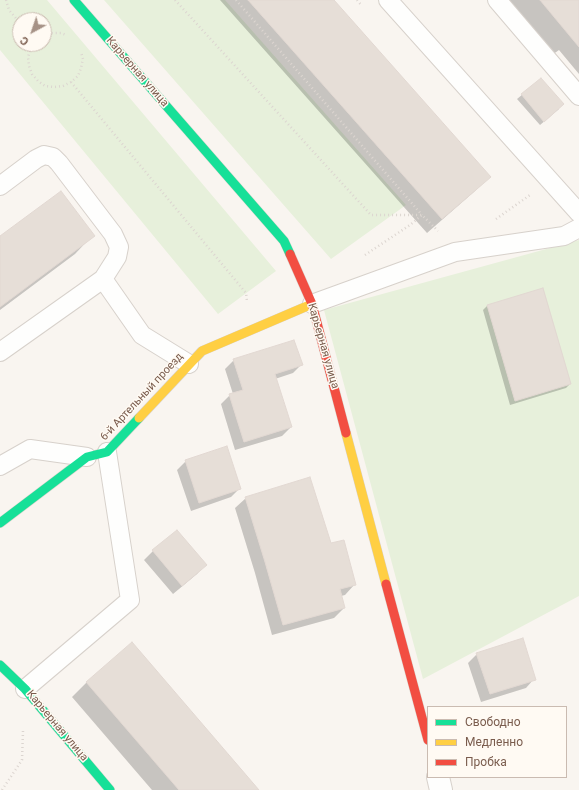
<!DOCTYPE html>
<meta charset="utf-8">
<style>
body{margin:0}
#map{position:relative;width:579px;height:790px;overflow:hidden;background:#f9f5f0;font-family:Roboto,sans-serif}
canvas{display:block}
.legend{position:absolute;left:427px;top:706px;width:140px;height:72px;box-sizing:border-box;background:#fffaf3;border:1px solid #cabbb1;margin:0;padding:5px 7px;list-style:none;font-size:12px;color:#7a5c4d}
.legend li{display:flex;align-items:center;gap:8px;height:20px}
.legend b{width:20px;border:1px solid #cabbb1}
.north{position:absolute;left:12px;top:12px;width:40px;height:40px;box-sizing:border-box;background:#fffaf3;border:1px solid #cabbb1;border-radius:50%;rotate:220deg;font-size:11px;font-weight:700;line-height:16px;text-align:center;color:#7a5c4d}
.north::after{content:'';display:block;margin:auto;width:14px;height:18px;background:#a69286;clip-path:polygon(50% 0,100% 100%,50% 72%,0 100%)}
</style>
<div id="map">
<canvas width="579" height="790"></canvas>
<ul class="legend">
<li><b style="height:5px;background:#16e098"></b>Свободно</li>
<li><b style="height:5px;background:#ffcf43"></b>Медленно</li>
<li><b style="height:5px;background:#f24e42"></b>Пробка</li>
</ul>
<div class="north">С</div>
</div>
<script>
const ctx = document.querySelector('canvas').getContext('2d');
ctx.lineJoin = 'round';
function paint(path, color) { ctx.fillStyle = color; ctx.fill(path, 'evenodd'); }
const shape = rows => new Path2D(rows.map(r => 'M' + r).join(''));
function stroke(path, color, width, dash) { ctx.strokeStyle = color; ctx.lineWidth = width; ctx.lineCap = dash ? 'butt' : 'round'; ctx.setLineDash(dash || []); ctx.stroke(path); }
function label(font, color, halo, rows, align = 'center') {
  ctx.font = font + ' Roboto,sans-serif'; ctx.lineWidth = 3; ctx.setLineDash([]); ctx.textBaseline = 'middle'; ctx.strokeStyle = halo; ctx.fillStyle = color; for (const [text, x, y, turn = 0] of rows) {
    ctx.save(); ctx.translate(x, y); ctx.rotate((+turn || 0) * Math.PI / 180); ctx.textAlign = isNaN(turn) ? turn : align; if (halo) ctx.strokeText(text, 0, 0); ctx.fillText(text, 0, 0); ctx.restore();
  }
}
const green = shape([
 [0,0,47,0,276,271,218,314,0,50],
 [20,20,44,20,44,44,20,44],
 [104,0,225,0,406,205,331,259],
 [579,240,579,596,423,679,324,310]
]);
const shadow = shape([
 [220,0,332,0,489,177,475,191,427,233],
 [506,0,579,0,579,74,559,50,552,55],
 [541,79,559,109,540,125,517,99],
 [93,235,75,254,0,310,0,238],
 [543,289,570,384,566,388,510,405,483,310,487,306],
 [234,360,301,365,293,373,275,379,291,427,282,436,235,450,221,404,230,395,233,394,225,369],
 [186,461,240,488,231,497,191,511,177,470],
 [246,498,330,544,355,584,345,595,341,596,344,608,334,618,272,635,255,573,235,508],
 [177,531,205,565,197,574,173,594,144,560,153,551],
 [477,654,534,679,526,688,481,702,468,663],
 [87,682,257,790,152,790,72,697]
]);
const building = shape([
 [248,0,334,0,491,177,442,219,248,0],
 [540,0,579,0,579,47,540,0],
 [541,78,564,104,544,122,521,94,541,78],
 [61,191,95,236,0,307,0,236,61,191],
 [543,288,571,384,515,401,487,305,543,288],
 [294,340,303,365,275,374,292,427,244,442,229,394,243,390,233,359,294,340],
 [227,446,241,489,199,503,185,460,227,446],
 [310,477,331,543,344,540,356,585,340,589,345,608,283,625,265,562,245,497,310,477],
 [177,530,207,565,182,586,152,550,177,530],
 [523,638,536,680,490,694,476,653,523,638],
 [132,642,259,790,179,790,86,682,132,642]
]);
const path = shape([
 [6,0,9,10,20,23],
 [175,0,371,215,422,215],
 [236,0,422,215],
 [357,0,362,6],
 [44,35,51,33,61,33,66,35],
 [34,44,31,48,28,57,29,66,32,74,38,81,45,86,54,87,63,86,71,82,78,76,81,68,83,59,81,52],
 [71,82,246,293,247,301],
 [496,219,530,195],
 [365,255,410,225,422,215,438,231],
 [2,790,22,760,23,731]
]);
const lane = shape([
 [388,0,579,213],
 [497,0,579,96],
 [0,186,36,159,44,155,53,157,59,163,113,234,119,247,117,257,103,279],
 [312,304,455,252,564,236,579,228],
 [0,352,103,279,142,335,189,364],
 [0,466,30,449,87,457],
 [25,689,130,600,107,452]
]);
const street = shape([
 [438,777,441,790]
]);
const fast = shape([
 [74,0,284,241,290,254],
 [0,523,87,457,107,452,139,418],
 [0,665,25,689,110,790]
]);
const slow = shape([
 [139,418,202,351,312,304],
 [346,433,386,584]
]);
const jam = shape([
 [290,254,312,304,346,433],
 [386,584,428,740]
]);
const streetNames = [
 ["Карьерная улица",137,72,49],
 ["Карьерная улица",323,346,74],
 ["6-й Артельный проезд",142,397,-47],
 ["Карьерная улица",57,726,50]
];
paint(green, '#e7f0db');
paint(shadow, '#0003');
paint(building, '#e6ded7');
stroke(building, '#e2d8d2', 1);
stroke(lane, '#d7d1cb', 20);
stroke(street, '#d7d1cb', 24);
stroke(fast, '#d9d2cb', 10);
stroke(slow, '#d9d2cb', 10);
stroke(jam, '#d9d2cb', 10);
stroke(path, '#dcd5d0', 2.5, [1, 3]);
stroke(lane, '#fefefd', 18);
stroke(street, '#fefefd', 22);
stroke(fast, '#16e098', 9);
stroke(slow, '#ffcf43', 9);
stroke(jam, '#f24e42', 9);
label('11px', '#7a5c4d', '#fffaf3', streetNames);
</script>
